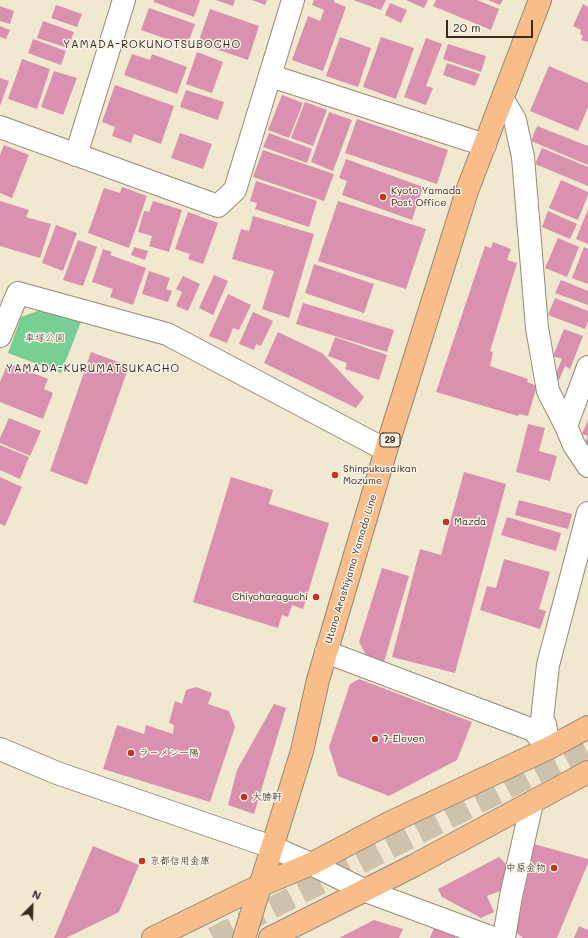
<!DOCTYPE html>
<meta charset="utf-8">
<style>
body{margin:0}
#map{position:relative;width:588px;height:938px;overflow:hidden;background:#f1e8d0;font-family:Mali,sans-serif}
canvas{display:block}
.north{position:absolute;left:12px;top:886px;width:40px;height:40px;-webkit-text-stroke:3px #f7f3e8;paint-order:stroke;rotate:23deg;font-size:11px;font-weight:700;line-height:16px;text-align:center;color:#3b2a1e}
.north::after{content:'';display:block;margin:auto;width:14px;height:18px;background:#3b2a1e;clip-path:polygon(50% 0,100% 100%,50% 72%,0 100%)}
.scale{position:absolute;left:446px;top:20px;width:87px;height:18px;box-sizing:border-box;border:2px solid #3b2a1e;border-top:0;padding-left:5px;font-size:12px;line-height:14px;white-space:nowrap;color:#3b2a1e;-webkit-text-stroke:3px #f7f3e8;paint-order:stroke}
</style>
<div id="map">
<canvas width="588" height="938"></canvas>
<div class="north">N</div>
<div class="scale">20 m</div>
</div>
<script>
const context = document.querySelector('canvas').getContext('2d');
context.lineJoin = 'round';
function fillPath(path, color) { context.fillStyle = color; context.fill(path, 'evenodd'); }
const toPath = rows => new Path2D(rows.map(r => 'M' + r).join(''));
function strokePath(path, color, width, dash) { context.strokeStyle = color; context.lineWidth = width; context.lineCap = dash ? 'butt' : 'round'; context.setLineDash(dash || []); context.stroke(path); }
function write(font, color, halo, rows, align = 'center') {
  context.font = font + ' Mali,"Klee One",sans-serif'; context.lineWidth = 3; context.setLineDash([]); context.textBaseline = 'middle'; context.strokeStyle = halo; context.fillStyle = color; for (const [text, x, y, turn = 0] of rows) {
    context.save(); context.translate(x, y); context.rotate((+turn || 0) * Math.PI / 180); context.textAlign = isNaN(turn) ? turn : align; if (halo) context.strokeText(text, 0, 0); context.fillText(text, 0, 0); context.restore();
  }
}
const green = toPath([
 [43,309,81,322,61,373,8,353,21,317]
]);
const building = toPath([
 [154,0,200,0,194,17,154,2],
 [216,0,235,0,233,6],
 [252,0,267,0,265,5],
 [314,0,334,0,334,2,346,7,323,71,292,60,308,16,320,21,324,10,312,5],
 [353,0,386,0,381,10],
 [406,0,428,0,424,8],
 [436,0,477,0,499,9,491,30,433,6],
 [488,0,503,0,500,5],
 [390,3,407,10,401,23,385,15],
 [583,4,588,7,588,42,581,40,583,36,580,34,581,30,573,26],
 [56,5,82,14,77,27,51,18],
 [0,6,14,11,10,24,0,21],
 [149,8,195,24,187,46,141,30],
 [210,9,259,26,248,60,198,43],
 [43,21,74,32,68,48,37,38],
 [0,26,10,30,6,39,0,37],
 [340,37,371,48,358,87,326,76],
 [381,37,414,48,396,99,363,87],
 [426,38,442,44,426,86,433,88,426,105,404,97],
 [33,39,66,51,61,65,28,53],
 [448,44,486,56,481,72,443,59],
 [197,52,223,62,212,93,186,84],
 [132,54,150,60,152,54,187,67,177,94,124,75],
 [22,59,50,69,37,109,8,99],
 [447,63,480,74,475,86,443,75],
 [549,66,588,83,588,107,578,131,530,111],
 [54,71,77,78,63,115,41,107],
 [0,78,9,81,0,106],
 [115,85,174,106,161,144,134,134,131,143,112,136,115,127,102,122],
 [186,90,224,102,218,120,180,107],
 [282,95,303,103,289,138,268,130],
 [305,102,327,110,313,146,291,138],
 [329,112,352,120,333,171,311,162],
 [357,119,448,150,437,184,345,153],
 [537,126,588,146,588,165,531,141],
 [180,133,212,144,203,169,171,158],
 [269,133,312,149,307,163,263,147],
 [4,145,29,155,12,198,0,193,0,155],
 [542,148,588,167,588,186,535,164],
 [263,150,334,174,324,201,253,177],
 [346,159,423,187,412,220,342,195,347,181,339,178],
 [561,180,588,192,588,195,578,220,549,208],
 [256,181,317,201,309,227,255,209,257,203,250,201],
 [122,187,147,196,129,248,88,233,104,188,120,193],
 [0,201,29,210,26,217,51,224,40,258,0,246],
 [153,201,182,210,169,252,149,246,152,236,138,232,144,211,149,212],
 [338,201,426,229,406,289,318,261],
 [588,209,588,244,576,239],
 [548,211,577,224,570,239,542,227],
 [188,212,218,223,203,264,188,259,190,254,175,249],
 [253,216,314,234,289,318,262,309,274,271,232,259,241,229,249,231],
 [56,225,77,233,63,271,42,263],
 [558,238,579,247,567,277,545,268],
 [78,240,97,247,83,286,63,280],
 [493,242,511,249,507,260,517,263,490,351,493,352,490,366,528,379,527,382,537,386,528,416,519,414,518,416,436,392,485,246,491,248],
 [134,247,148,251,145,260,131,255],
 [584,247,588,249,588,284,572,278],
 [103,249,112,252,110,255,146,268,133,305,110,297,113,289,92,282],
 [314,264,374,284,364,313,305,293],
 [149,271,170,278,166,289,172,291,168,302,142,294],
 [214,275,228,281,213,315,199,308],
 [183,276,200,284,188,311,176,306,182,292,176,289],
 [561,280,588,291,588,305,555,293],
 [228,294,251,305,239,330,233,328,227,343,209,336],
 [555,298,588,311,588,321,585,329,548,315],
 [303,303,394,330,387,352,296,324],
 [253,312,273,321,261,346,256,344,254,350,239,344],
 [564,329,583,336,570,369,565,366,559,380,554,378,562,359,553,356],
 [278,332,322,353,364,397,356,408,264,363],
 [335,337,387,355,379,380,345,369,347,363,328,356],
 [91,352,129,366,87,485,50,471],
 [8,363,48,379,44,389,53,393,43,419,0,402,0,382],
 [9,418,41,431,30,456,0,443,0,438],
 [588,420,588,444,585,443,588,436,582,434],
 [528,424,545,428,539,451,557,456,550,481,516,472],
 [0,445,29,457,20,479,0,470],
 [464,472,506,484,455,673,392,657,420,549,441,555],
 [0,477,22,487,5,526,0,524],
 [231,477,273,490,269,504,329,523,303,609,292,605,288,617,282,615,278,628,193,602],
 [519,500,572,514,568,529,515,515],
 [507,517,561,533,556,551,501,535],
 [504,559,550,572,539,609,546,611,540,629,480,610,487,586,496,588],
 [382,568,409,576,384,662,367,657,359,642],
 [359,679,472,722,457,760,389,796,338,776,329,747,350,684],
 [196,687,212,693,208,704,229,711,235,727,210,802,103,769,117,725,144,734,146,725,173,734,174,725,169,723,175,701,182,704,186,690],
 [274,704,286,708,254,814,228,805,237,770],
 [534,844,588,859,588,863,557,938,523,938,516,932],
 [93,846,139,865,119,912,66,938,54,938],
 [499,857,507,865,500,891,487,896,494,912,481,918,442,897,438,889],
 [374,920,403,929,399,938,339,938],
 [579,926,588,930,588,938,574,938],
 [434,928,455,936,455,938,430,938]
]);
const trunkTunnel = toPath([
 [213,938,588,747]
]);
const minor = toPath([
 [271,76,485,145],
 [503,100,515,120,523,157,537,328,548,391,566,426,574,445,588,466],
 [0,127,218,206,235,190,293,0],
 [76,155,124,0],
 [0,336,18,293,167,334,386,450],
 [566,426,588,367],
 [326,652,533,730,549,748],
 [549,747,545,724,542,720,548,665,588,513],
 [272,847,311,864,366,891,493,938],
 [504,938,511,896,532,803]
]);
const tertiary = toPath([
 [0,749,57,773,272,847]
]);
const primary = toPath([
 [244,938,302,751,318,680,386,450,467,191,540,0]
]);
const trunk = toPath([
 [153,938,259,886,311,864,391,822,549,748,588,727],
 [270,938,413,866,588,772]
]);
const markers = [
 [383,197,4,"#c8321e"],
 [335,475,4,"#c8321e"],
 [446,522,4,"#c8321e"],
 [316,597,4,"#c8321e"],
 [375,739,4,"#c8321e"],
 [131,753,4,"#c8321e"],
 [244,797,4,"#c8321e"],
 [142,861,4,"#c8321e"],
 [554,868,4,"#c8321e"]
];
const shields = [
 [390,440,20]
];
const shieldNames = [
 ["29",390,440]
];
const poiNames = [
 ["Kyoto Yamada",391,191],
 ["Post Office",391,203],
 ["Shinpukusaikan",343,469],
 ["Mozume",343,481],
 ["Mazda",454,522],
 ["Chiyoharaguchi",308,597,"right"],
 ["7-Eleven",383,739],
 ["ラーメン一陽",139,753],
 ["大勝軒",252,797],
 ["京都信用金庫",150,861],
 ["中原金物",546,868,"right"]
];
const parkNames = [
 ["車塚公園",45,338]
];
const streetNames = [
 ["Utano Arashiyama Yamada Line",351,569,-73]
];
const neighbourhoodNames = [
 ["YAMADA-ROKUNOTSUBOCHO",152,45],
 ["YAMADA-KURUMATSUKACHO",93,369]
];
fillPath(green, '#78cf93');
fillPath(building, '#da90af');
strokePath(trunkTunnel, '#cdc2ac', 22, [22, 11]);
strokePath(minor, '#968977', 24);
strokePath(tertiary, '#968977', 24);
strokePath(primary, '#968977', 24);
strokePath(trunk, '#968977', 24);
strokePath(minor, '#fff', 22);
strokePath(tertiary, '#fff', 22);
strokePath(primary, '#f8bd89', 22);
strokePath(trunk, '#f8bd89', 22);
for (const [x, y, r, color] of markers) { const dot = new Path2D(); dot.arc(x, y, r, 0, 2 * Math.PI); context.fillStyle = color; context.fill(dot); strokePath(dot, '#f7f3e8', 1.5); }
for (const [x, y, w] of shields) { const box = new Path2D(); box.roundRect(x - w / 2, y - 7, w, 14, 3); context.fillStyle = '#f7f3e8'; context.fill(box); strokePath(box, '#3b2a1e', 1); }
write('bold 9px', '#3b2a1e', null, shieldNames);
write('10px', '#3b2a1e', '#f7f3e8', poiNames, 'left');
write('10px', '#4a533b', '#f7f3e8', parkNames);
write('10px', '#3b2a1e', '#f7f3e8', streetNames);
context.letterSpacing = '1px';
write('11px', '#3b2a1e', '#f7f3e8', neighbourhoodNames);
context.letterSpacing = '0px';
</script>
